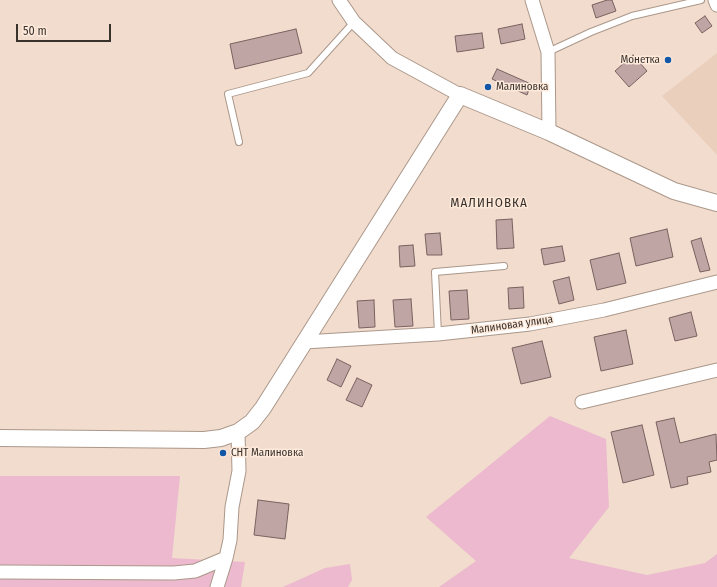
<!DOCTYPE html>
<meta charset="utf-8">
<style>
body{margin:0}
#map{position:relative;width:717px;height:587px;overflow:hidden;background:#f1dcce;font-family:"Fira Sans Condensed",sans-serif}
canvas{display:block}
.scale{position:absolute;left:16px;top:24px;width:95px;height:18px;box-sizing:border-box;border:2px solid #39312c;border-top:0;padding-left:5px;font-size:12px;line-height:14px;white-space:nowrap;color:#39312c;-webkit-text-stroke:3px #feeadb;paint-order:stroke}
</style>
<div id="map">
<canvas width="717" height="587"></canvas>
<div class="scale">50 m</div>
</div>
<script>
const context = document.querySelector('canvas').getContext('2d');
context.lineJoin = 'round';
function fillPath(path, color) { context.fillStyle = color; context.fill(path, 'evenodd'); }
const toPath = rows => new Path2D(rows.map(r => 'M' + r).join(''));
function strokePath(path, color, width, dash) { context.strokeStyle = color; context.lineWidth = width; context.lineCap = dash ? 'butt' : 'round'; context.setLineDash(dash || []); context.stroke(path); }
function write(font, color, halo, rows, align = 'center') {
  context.font = font + ' "Fira Sans Condensed",sans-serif'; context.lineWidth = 3; context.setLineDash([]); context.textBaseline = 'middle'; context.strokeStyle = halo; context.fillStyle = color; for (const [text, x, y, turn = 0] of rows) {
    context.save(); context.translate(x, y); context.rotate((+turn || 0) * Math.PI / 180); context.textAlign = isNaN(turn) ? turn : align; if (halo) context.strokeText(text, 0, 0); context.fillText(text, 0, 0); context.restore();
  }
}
const built = toPath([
 [717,53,717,155,662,96]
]);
const green = toPath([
 [550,416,606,439,609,507,569,558,647,575,705,563,717,554,717,587,439,587,476,561,426,517],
 [0,476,180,476,172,558,245,562,241,587,0,587],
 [350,564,352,580,348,587,283,587,325,568]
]);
const building = toPath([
 [607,0,612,0,616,11,596,18,592,5,607,0],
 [705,16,712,26,702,33,695,23,705,16],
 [522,24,525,39,501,44,498,29,522,24],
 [296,29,302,53,235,69,230,44,296,29],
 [482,33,484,48,457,52,455,36,482,33],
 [633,55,647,71,629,87,615,71,633,55],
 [497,69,531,84,527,95,492,79,497,69],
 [512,219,514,248,497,249,496,220,512,219],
 [667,229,673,257,636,266,630,238,667,229],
 [440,233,442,255,427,255,425,234,440,233],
 [701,238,710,270,700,272,691,241,701,238],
 [413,245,415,266,400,267,399,246,413,245],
 [562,246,565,261,544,265,541,249,562,246],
 [619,253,626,283,597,290,590,260,619,253],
 [569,277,574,300,559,304,553,281,569,277],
 [523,287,524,308,509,309,508,288,523,287],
 [467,290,469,319,451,320,449,291,467,290],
 [411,299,413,326,395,327,393,300,411,299],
 [374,300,375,327,359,328,357,301,374,300],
 [691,312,697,336,675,341,669,318,691,312],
 [626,330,633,364,601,371,594,337,626,330],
 [542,341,551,377,521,384,512,348,542,341],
 [337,359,351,366,341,387,327,380,337,359],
 [357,378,372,385,362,407,346,400,357,378],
 [674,418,680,443,716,434,717,460,709,462,711,472,687,477,688,484,671,488,656,422,674,418],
 [642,425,654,475,623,483,611,432,642,425],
 [258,500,289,504,285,539,254,535,258,500]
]);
const service = toPath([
 [548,52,591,32,632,16,701,0],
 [239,142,228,94,308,73,354,22],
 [438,334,435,272,504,266]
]);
const minor = toPath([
 [339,0,354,22,392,58,460,95],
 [532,0,548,52,549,132],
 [715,0,717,5],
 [304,342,438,334,530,324,604,310,717,282],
 [582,402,717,370],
 [0,572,174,573,195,571,226,558,230,540,232,507,239,471,238,432],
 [217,587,226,558]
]);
const tertiary = toPath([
 [0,438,204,440,221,438,238,432,252,422,263,408,460,95,549,132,674,191,717,203]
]);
const markers = [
 [668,60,4,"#1257a7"],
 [488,87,4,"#1257a7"],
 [223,453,4,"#1257a7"]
];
const poiNames = [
 ["Монетка",660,60,"right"],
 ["Малиновка",496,87],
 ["СНТ Малиновка",231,453]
];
const streetNames = [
 ["Малиновая улица",512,325,-8]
];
const quarterNames = [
 ["МАЛИНОВКА",489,203]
];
fillPath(built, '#eacfbc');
fillPath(green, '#ecb9ce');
fillPath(building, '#bfa6a4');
strokePath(building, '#78615f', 1);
strokePath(service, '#ab988a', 8);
strokePath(minor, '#ab988a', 15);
strokePath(tertiary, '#ab988a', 18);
strokePath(service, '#fff', 6);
strokePath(minor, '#fff', 13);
strokePath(tertiary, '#fff', 16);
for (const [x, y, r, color] of markers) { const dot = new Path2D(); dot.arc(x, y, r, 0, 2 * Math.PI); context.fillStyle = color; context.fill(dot); strokePath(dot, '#feeadb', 1.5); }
write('11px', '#39312c', '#feeadb', poiNames, 'left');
write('11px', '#39312c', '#feeadb', streetNames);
context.letterSpacing = '1px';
write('13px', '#39312c', '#feeadb', quarterNames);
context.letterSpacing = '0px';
</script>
